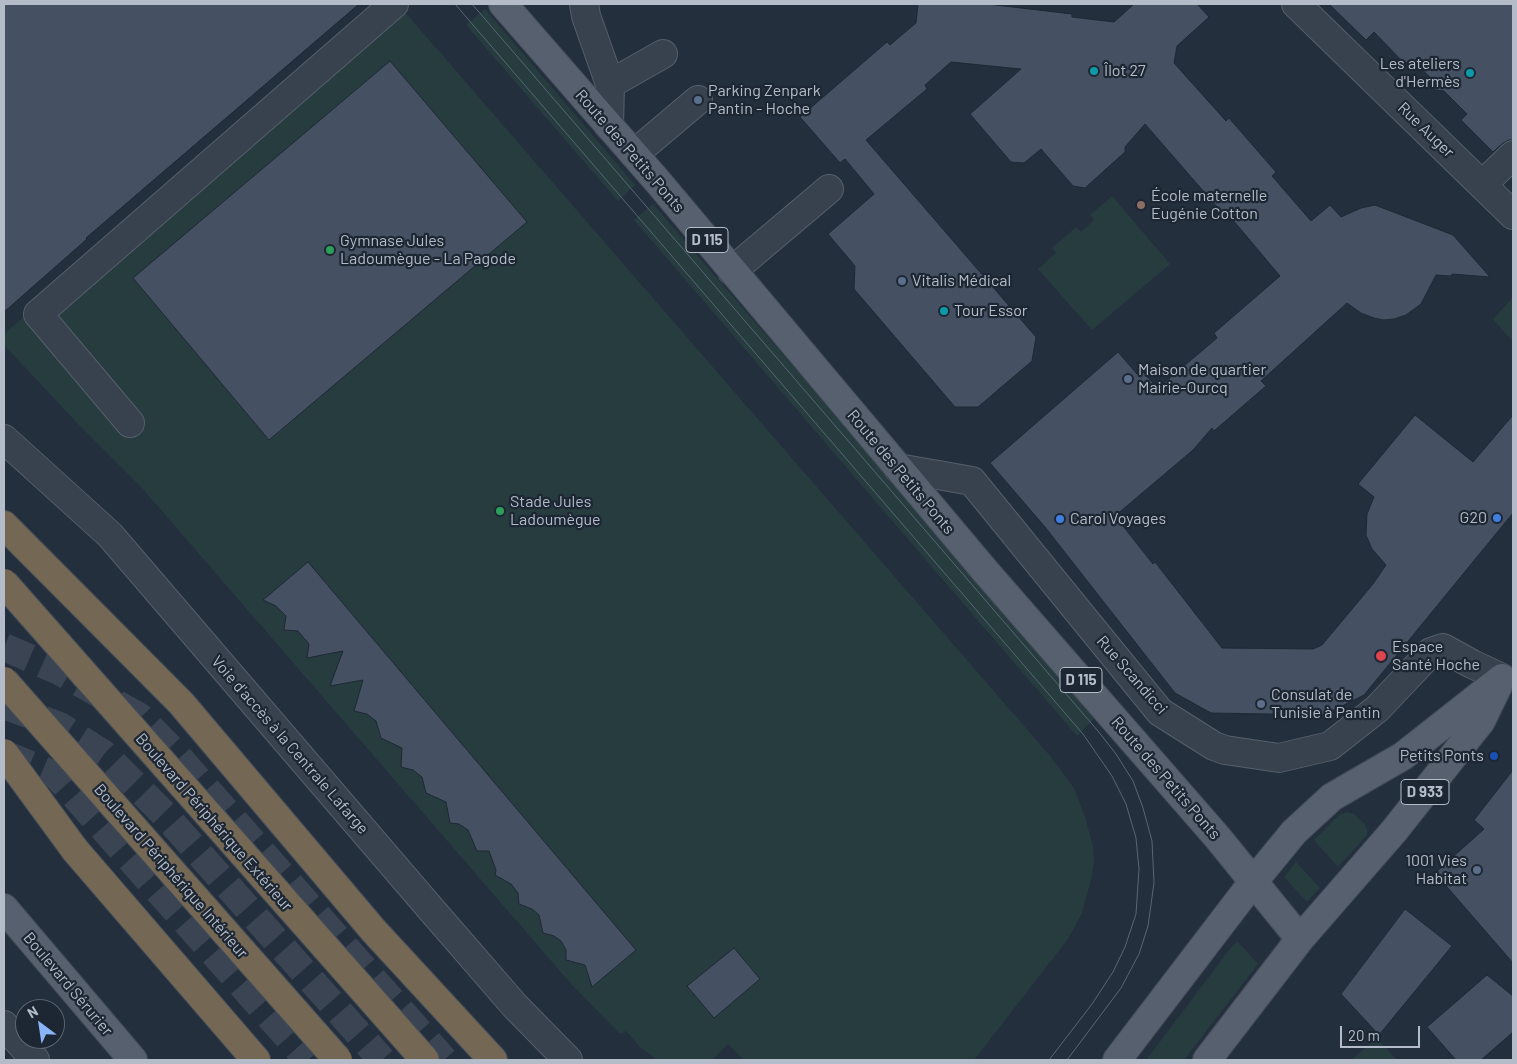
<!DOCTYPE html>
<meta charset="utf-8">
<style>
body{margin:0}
#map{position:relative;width:1517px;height:1064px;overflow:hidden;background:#242f3e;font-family:Barlow,sans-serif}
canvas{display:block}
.frame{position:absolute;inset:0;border:5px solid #b4bcc9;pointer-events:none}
.north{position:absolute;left:15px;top:999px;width:50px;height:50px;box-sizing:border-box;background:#1d2633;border:1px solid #59626f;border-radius:50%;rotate:329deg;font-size:14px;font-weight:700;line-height:20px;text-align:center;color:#b4bcc9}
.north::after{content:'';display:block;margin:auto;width:18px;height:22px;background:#8ab4f8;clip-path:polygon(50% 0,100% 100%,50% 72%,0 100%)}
.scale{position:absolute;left:1340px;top:1026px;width:80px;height:22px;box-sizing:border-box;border:2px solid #b4bcc9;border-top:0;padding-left:6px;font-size:15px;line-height:18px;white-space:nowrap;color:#b4bcc9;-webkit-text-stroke:4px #1d2633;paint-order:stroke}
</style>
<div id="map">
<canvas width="1517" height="1064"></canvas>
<div class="frame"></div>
<div class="north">N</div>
<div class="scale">20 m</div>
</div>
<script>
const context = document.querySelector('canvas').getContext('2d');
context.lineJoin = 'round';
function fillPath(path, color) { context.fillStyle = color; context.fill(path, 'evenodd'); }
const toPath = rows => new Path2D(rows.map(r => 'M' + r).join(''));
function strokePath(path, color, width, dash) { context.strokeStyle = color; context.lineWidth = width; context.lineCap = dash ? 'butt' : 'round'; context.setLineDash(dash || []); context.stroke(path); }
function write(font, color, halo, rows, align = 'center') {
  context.font = font + ' Barlow,sans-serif'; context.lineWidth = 4.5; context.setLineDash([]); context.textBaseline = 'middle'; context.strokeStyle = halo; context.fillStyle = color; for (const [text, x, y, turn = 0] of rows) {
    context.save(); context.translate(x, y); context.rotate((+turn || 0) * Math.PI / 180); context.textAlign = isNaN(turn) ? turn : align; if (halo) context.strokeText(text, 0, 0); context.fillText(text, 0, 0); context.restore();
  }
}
const green = toPath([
 [380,4,398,4,1051,757,1074,788,1085,817,1093,847,1094,862,1092,876,1082,913,1068,939,974,1060,744,1060,728,1044,712,1060,657,1060,640,1047,626,1031,620,1034,572,985,142,488,79,425,4,345,4,334],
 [485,9,635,185,618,201,466,25],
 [1112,196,1170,264,1092,330,1038,269,1056,253,1052,248,1076,227,1081,232,1094,220,1090,215],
 [653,204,1096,717,1077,736,634,220],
 [1513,297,1513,342,1493,319],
 [1347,812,1354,814,1365,824,1367,829,1367,835,1338,867,1314,840,1340,814],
 [1296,862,1320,888,1307,902,1284,877],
 [1238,942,1258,964,1184,1060,1146,1060,1233,945],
 [1377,1038,1397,1060,1351,1060]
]);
const building = toPath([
 [4,4,359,4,86,238,87,239,4,312,4,4],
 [918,4,987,4,1072,14,1072,17,1114,22,1134,4,1197,4,1209,17,1177,46,1174,63,1226,121,1229,118,1276,172,1272,176,1311,221,1330,205,1341,217,1361,208,1375,205,1453,235,1490,277,1452,274,1451,276,1436,275,1421,304,1406,315,1394,319,1383,320,1374,318,1361,313,1347,303,1261,381,1266,386,1214,431,1212,428,1193,450,1115,516,1153,564,1155,562,1222,648,1313,649,1322,645,1373,584,1386,565,1372,549,1366,535,1367,514,1374,497,1358,484,1415,415,1473,462,1513,415,1513,513,1364,695,1324,715,1211,713,1175,693,1045,527,990,463,1118,352,1137,374,1142,371,1158,388,1217,338,1214,333,1280,276,1227,213,1225,216,1145,124,1125,147,1125,152,1085,188,1073,186,1041,149,1024,163,1011,162,970,114,1021,69,951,62,925,85,927,89,866,140,1036,337,1032,361,978,407,955,407,854,289,855,266,828,234,874,194,845,159,840,163,800,117,887,42,890,45,916,23,918,4],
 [1329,4,1513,4,1513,140,1509,140,1503,143,1493,152,1461,120,1467,114,1444,91,1435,90,1435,82,1411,59,1405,64,1374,32,1366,40,1329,4],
 [390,61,527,222,269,440,133,278,390,61],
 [308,562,636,950,592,987,585,965,566,960,566,950,561,941,554,936,543,933,539,915,532,909,519,904,518,893,511,884,495,875,496,870,489,851,477,851,468,830,459,824,450,823,446,802,426,793,422,777,413,770,401,767,402,748,381,738,376,721,367,714,354,711,363,680,330,686,343,651,307,658,309,644,298,631,284,630,286,616,276,606,263,600,308,562],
 [1513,770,1513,963,1435,873,1484,829,1474,820,1513,770],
 [1405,909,1452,946,1379,1035,1341,994,1405,909],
 [734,948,760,979,714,1018,687,986,734,948],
 [1487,975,1513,996,1513,1032,1481,1060,1456,1060,1427,1027,1487,975]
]);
const majorTunnel = toPath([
 [4,647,59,671,140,717,174,752,444,1060],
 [4,705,60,726,104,754,164,814,382,1060],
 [4,754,57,776,308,1060]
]);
const minor = toPath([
 [584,4,586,16,610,84,609,126],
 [1296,4,1513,215],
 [610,84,663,54],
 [634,154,698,100],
 [1482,185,1513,155],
 [732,271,829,189],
 [130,423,38,314,394,4],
 [4,439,110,535,430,908,515,1006,568,1060],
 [898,468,972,481,1160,712,1214,746,1225,750,1279,758,1330,746,1377,709,1431,652,1443,648,1472,664,1502,678],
 [4,1025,35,1060]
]);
const major = toPath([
 [503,4,659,183,986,572,1218,838,1300,939],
 [4,908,133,1060],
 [1117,1060,1253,882,1294,832,1332,797,1403,756,1502,678],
 [1207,1060,1300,939,1394,831,1481,721,1498,686]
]);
const highway = toPath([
 [4,525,181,703,374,931,493,1060],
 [75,850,256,1060]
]);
const tram = toPath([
 [455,4,1083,734,1112,776,1126,804,1136,838,1139,869,1136,914,1125,947,1113,972,1092,1004,1049,1060],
 [472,4,1098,731,1116,754,1133,781,1143,808,1152,841,1154,883,1148,926,1139,954,1121,988,1067,1060]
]);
const highwayBridge = toPath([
 [4,583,425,1060],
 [4,681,338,1060],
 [4,753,75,850]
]);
const markers = [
 [1094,71,5,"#0f9aa8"],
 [1470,73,5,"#0f9aa8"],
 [698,100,5,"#5c6f8a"],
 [1141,205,5,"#8d6e63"],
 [330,250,5,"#2e9e5b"],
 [902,281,5,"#5c6f8a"],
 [944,311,5,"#0f9aa8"],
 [1128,379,5,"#5c6f8a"],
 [500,511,5,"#2e9e5b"],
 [1497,518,5,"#3f7fe0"],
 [1060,519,5,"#3f7fe0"],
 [1381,656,6,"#e0444e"],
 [1261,704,5,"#5c6f8a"],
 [1494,756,5,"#1a4fb4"],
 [1477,870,5,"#5c6f8a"]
];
const shields = [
 [707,240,42],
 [1081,680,42],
 [1425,792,48]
];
const shieldNames = [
 ["D 115",707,240],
 ["D 115",1081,680],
 ["D 933",1425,792]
];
const poiNames = [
 ["Les ateliers",1460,64,"right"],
 ["d'Hermès",1460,82,"right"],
 ["Îlot 27",1104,71],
 ["Parking Zenpark",708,91],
 ["Pantin - Hoche",708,109],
 ["École maternelle",1151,196],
 ["Eugénie Cotton",1151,214],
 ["Gymnase Jules",340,241],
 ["Ladoumègue - La Pagode",340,259],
 ["Vitalis Médical",912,281],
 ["Tour Essor",954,311],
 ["Maison de quartier",1138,370],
 ["Mairie-Ourcq",1138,388],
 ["Stade Jules",510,502],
 ["Ladoumègue",510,520],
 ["G20",1487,518,"right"],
 ["Carol Voyages",1070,519],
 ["Espace",1392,647],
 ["Santé Hoche",1392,665],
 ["Consulat de",1271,695],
 ["Tunisie à Pantin",1271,713],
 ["Petits Ponts",1484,756,"right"],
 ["1001 Vies",1467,861,"right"],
 ["Habitat",1467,879,"right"]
];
const streetNames = [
 ["Rue Auger",1426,130,44],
 ["Route des Petits Ponts",630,151,49],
 ["Route des Petits Ponts",901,472,50],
 ["Rue Scandicci",1132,675,49],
 ["Voie d'accès à la Centrale Lafarge",290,745,49],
 ["Route des Petits Ponts",1166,778,49],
 ["Boulevard Périphérique Extérieur",214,822,49],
 ["Boulevard Périphérique Intérieur",171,871,49],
 ["Boulevard Sérurier",68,984,50]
];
fillPath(green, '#263c3f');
fillPath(building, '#455162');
strokePath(building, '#1f2835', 1);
strokePath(majorTunnel, '#3a4453', 28, [28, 14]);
strokePath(minor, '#565f6c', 30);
strokePath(major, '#414a57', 30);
strokePath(highway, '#434c59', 30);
strokePath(minor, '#38414e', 28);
strokePath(major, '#56606e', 28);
strokePath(highway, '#746855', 28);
strokePath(tram, '#5a6575', 1);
strokePath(highwayBridge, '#434c59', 30, []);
strokePath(highwayBridge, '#746855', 28);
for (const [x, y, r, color] of markers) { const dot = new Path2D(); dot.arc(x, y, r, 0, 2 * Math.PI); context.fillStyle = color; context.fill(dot); strokePath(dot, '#1d2633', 2); }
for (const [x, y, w] of shields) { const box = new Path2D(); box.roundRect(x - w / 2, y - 12.5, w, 25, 4); context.fillStyle = '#1d2633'; context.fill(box); strokePath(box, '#b4bcc9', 1); }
write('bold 15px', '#b4bcc9', null, shieldNames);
write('16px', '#b4bcc9', '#1d2633', poiNames, 'left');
write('16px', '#b4bcc9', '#1d2633', streetNames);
</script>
